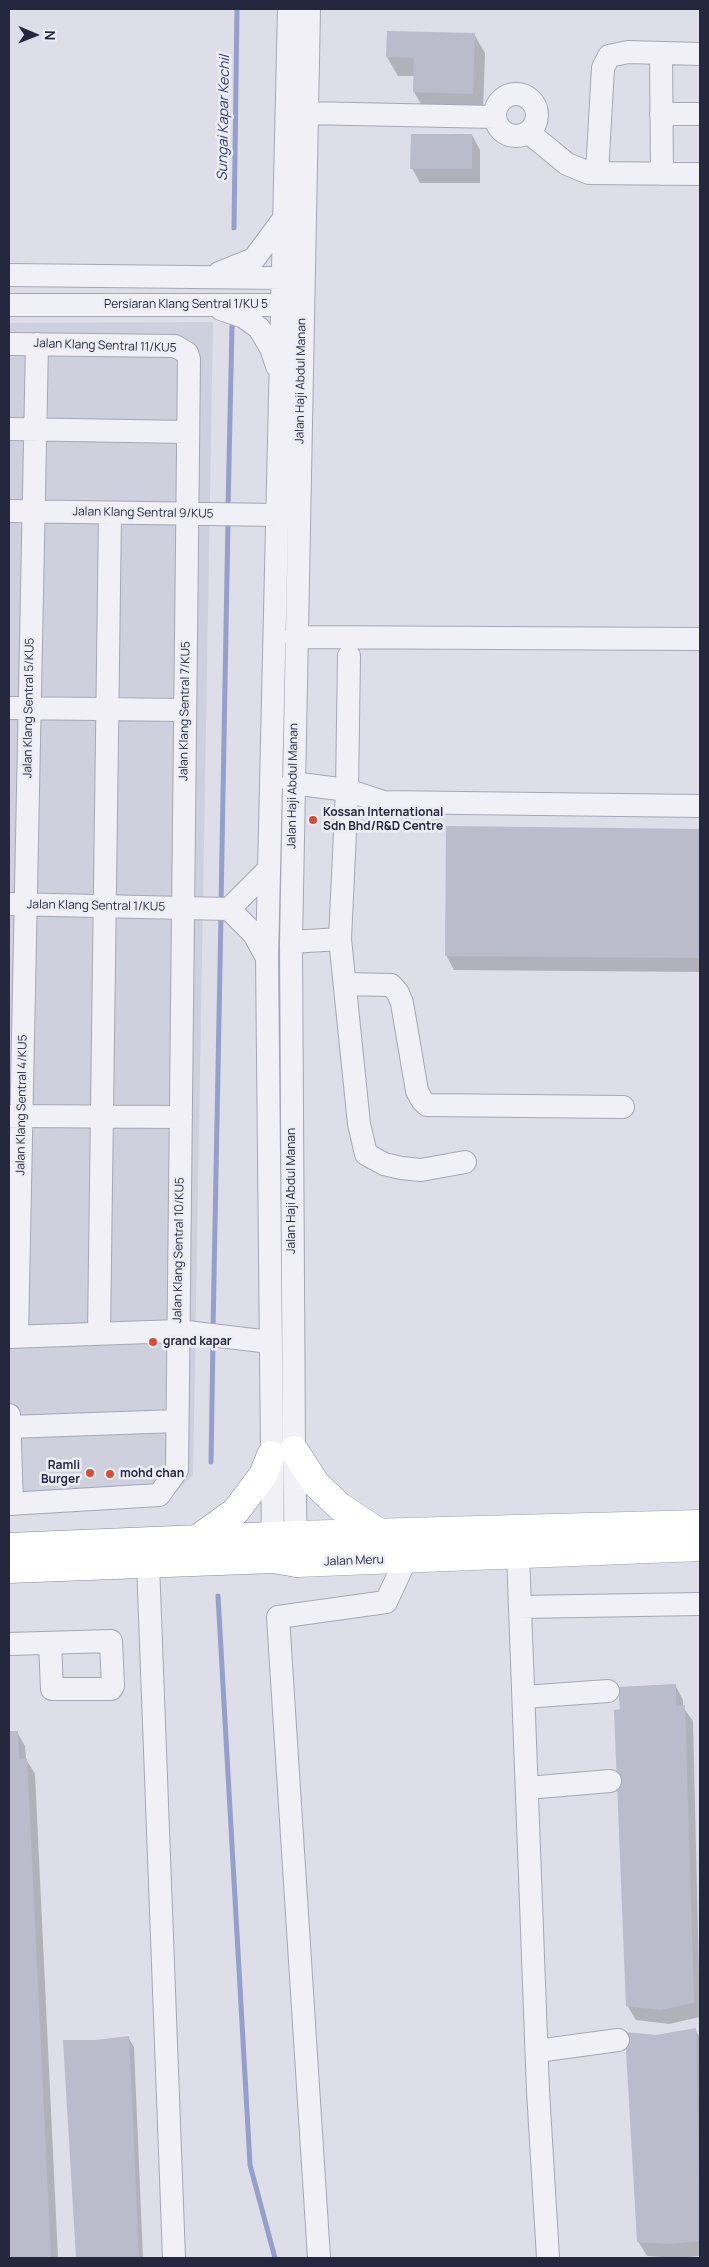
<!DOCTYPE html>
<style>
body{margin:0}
#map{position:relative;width:709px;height:2267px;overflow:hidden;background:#dddee8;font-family:Manrope,sans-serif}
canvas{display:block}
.frame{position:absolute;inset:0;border:10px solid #25273f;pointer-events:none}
.north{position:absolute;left:10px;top:10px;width:50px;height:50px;-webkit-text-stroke:4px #ecedf5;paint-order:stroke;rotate:91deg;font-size:14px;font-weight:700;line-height:20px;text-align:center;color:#25273f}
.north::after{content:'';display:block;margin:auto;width:18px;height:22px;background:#25273f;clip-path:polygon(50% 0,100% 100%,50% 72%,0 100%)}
</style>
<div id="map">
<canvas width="709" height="2267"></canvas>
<div class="frame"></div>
<div class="north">N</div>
</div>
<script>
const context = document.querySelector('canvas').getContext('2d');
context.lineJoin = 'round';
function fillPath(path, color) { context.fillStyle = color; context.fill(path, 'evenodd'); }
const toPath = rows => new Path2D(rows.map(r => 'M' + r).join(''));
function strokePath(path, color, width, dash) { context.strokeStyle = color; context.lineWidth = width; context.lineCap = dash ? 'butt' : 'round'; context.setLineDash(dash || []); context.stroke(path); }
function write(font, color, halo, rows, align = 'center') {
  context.font = font + ' Manrope,sans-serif'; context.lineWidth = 5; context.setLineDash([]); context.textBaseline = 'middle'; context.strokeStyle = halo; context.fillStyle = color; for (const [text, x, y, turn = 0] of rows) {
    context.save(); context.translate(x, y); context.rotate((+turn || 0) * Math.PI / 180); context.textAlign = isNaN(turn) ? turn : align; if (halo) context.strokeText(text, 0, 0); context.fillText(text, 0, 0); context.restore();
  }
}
const built = toPath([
 [213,322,193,1475,163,1505,9,1511,9,323]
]);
const shadow = toPath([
 [474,34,485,53,483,112,425,111,414,92,414,76,398,76,387,57],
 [472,135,480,150,480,183,420,183,412,168],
 [448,828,700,830,700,972,454,970,446,955],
 [675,1685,683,1700,683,1707,693,1721,700,2017,669,2024,636,2020,627,2005],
 [9,1732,17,1732,25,1746,26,1759,35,1774,58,2258,9,2258],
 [695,2029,700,2038,700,2256,678,2258,647,2256,638,2241,656,2037],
 [128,2037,134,2047,143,2258,77,2258,64,2041,96,2041]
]);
const stream = toPath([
 [234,228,237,9],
 [228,509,232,326],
 [221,904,228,520],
 [213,1329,221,915],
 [211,1462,213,1340],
 [218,1596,250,2165,275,2258]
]);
const building = toPath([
 [387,31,475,33,473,94,413,92,414,58,386,57],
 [411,134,472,134,472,169,410,169],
 [446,826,700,829,700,958,445,956],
 [676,1684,676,1706,685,1705,694,2003,660,2010,626,2006,614,1710,620,1709,618,1687],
 [9,1731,18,1731,19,1759,27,1758,51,2258,9,2258],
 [696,2028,700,2241,669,2244,637,2242,625,2032,656,2035],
 [129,2036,139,2258,76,2258,63,2040,96,2040]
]);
const minor = toPath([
 [661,53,662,174],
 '495 115a21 21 0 1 1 42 0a21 21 0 1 1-42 0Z',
 [306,113,495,117],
 [661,114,700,114],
 [528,132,567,164,589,173,700,174],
 [597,173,603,68,609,56,628,52,700,54],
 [219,273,254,259,285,217],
 [9,275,283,278,294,287],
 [9,305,282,305,295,298],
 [221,309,244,317,259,328,271,348,277,366],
 [9,344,175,346,187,353,189,359,177,1470,159,1495,9,1504],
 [9,429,188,432],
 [9,511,277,515],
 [295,637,700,639],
 [9,708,185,710],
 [292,783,347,790,383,802,700,806],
 [9,904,229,909,254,934,266,956],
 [229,909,268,870],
 [340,939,359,1124,366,1154,384,1164,401,1168,421,1170,465,1162],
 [291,942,340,939,347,790,349,656],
 [345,984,391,985,398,993,402,1003,417,1091,422,1100,427,1105,623,1107],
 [9,1116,181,1117],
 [99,1334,110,513],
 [17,1336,37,344],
 [9,1337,178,1331,270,1342],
 [9,1415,12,1504],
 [9,1427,177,1421],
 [296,1552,294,1450,291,942,309,9],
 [273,1553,267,957,289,9],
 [518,1554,538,2091,548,2258],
 [148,1563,174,2258],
 [520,1607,700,1604],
 [9,1644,111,1641,113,1686,111,1689,52,1689,50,1643],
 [524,1697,608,1691],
 [527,1788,610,1781],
 [537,2051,618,2040],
 [319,2258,278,1617,386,1602,406,1559]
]);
const major = toPath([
 [294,1450,316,1484,339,1506,378,1532],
 [296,1535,700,1524],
 [297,1563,700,1547]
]);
const highway = toPath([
 [197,1539,236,1511,263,1475,271,1455],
 [9,1547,296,1535],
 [9,1569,273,1559,297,1563]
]);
const markers = [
 [313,820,5,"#d64e38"],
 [153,1342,5,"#d64e38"],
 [90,1473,5,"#d64e38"],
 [110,1474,5,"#d64e38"]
];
const streetNames = [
 ["Persiaran Klang Sentral 1/KU 5",186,305],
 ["Jalan Klang Sentral 11/KU5",105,346,2],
 ["Jalan Haji Abdul Manan",301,381,-89],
 ["Jalan Klang Sentral 9/KU5",143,513,1],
 ["Jalan Klang Sentral 5/KU5",29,708,-89],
 ["Jalan Klang Sentral 7/KU5",185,711,-89],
 ["Jalan Haji Abdul Manan",293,786,-89],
 ["Jalan Klang Sentral 1/KU5",96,906,1],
 ["Jalan Klang Sentral 4/KU5",22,1105,-89],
 ["Jalan Haji Abdul Manan",292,1191,-90],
 ["Jalan Klang Sentral 10/KU5",179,1250,-89],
 ["Jalan Meru",354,1561,-2]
];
const poiNames = [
 ["Kossan International",323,813],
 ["Sdn Bhd/R&D Centre",323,827],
 ["grand kapar",163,1342],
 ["Ramli",80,1466,"right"],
 ["Burger",80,1480,"right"],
 ["mohd chan",120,1474]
];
const waterNames = [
 ["Sungai Kapar Kechil",224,118,-89]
];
fillPath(built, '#cfd0dd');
fillPath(shadow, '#0003');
strokePath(stream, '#959fcb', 5);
fillPath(building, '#babbcb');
strokePath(minor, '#a6a7b5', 24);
strokePath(major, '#9b9eb4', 29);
strokePath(highway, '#83869f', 29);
strokePath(minor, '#f0f0f6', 22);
strokePath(major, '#fff', 28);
strokePath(highway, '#fff', 28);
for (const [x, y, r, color] of markers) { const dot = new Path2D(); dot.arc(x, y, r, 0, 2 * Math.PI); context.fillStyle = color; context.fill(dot); strokePath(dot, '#ecedf5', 2); }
write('12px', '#25273f', '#ecedf5', streetNames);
write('bold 12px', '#25273f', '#ecedf5', poiNames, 'left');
write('italic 14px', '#2d3875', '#ecedf5', waterNames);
</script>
